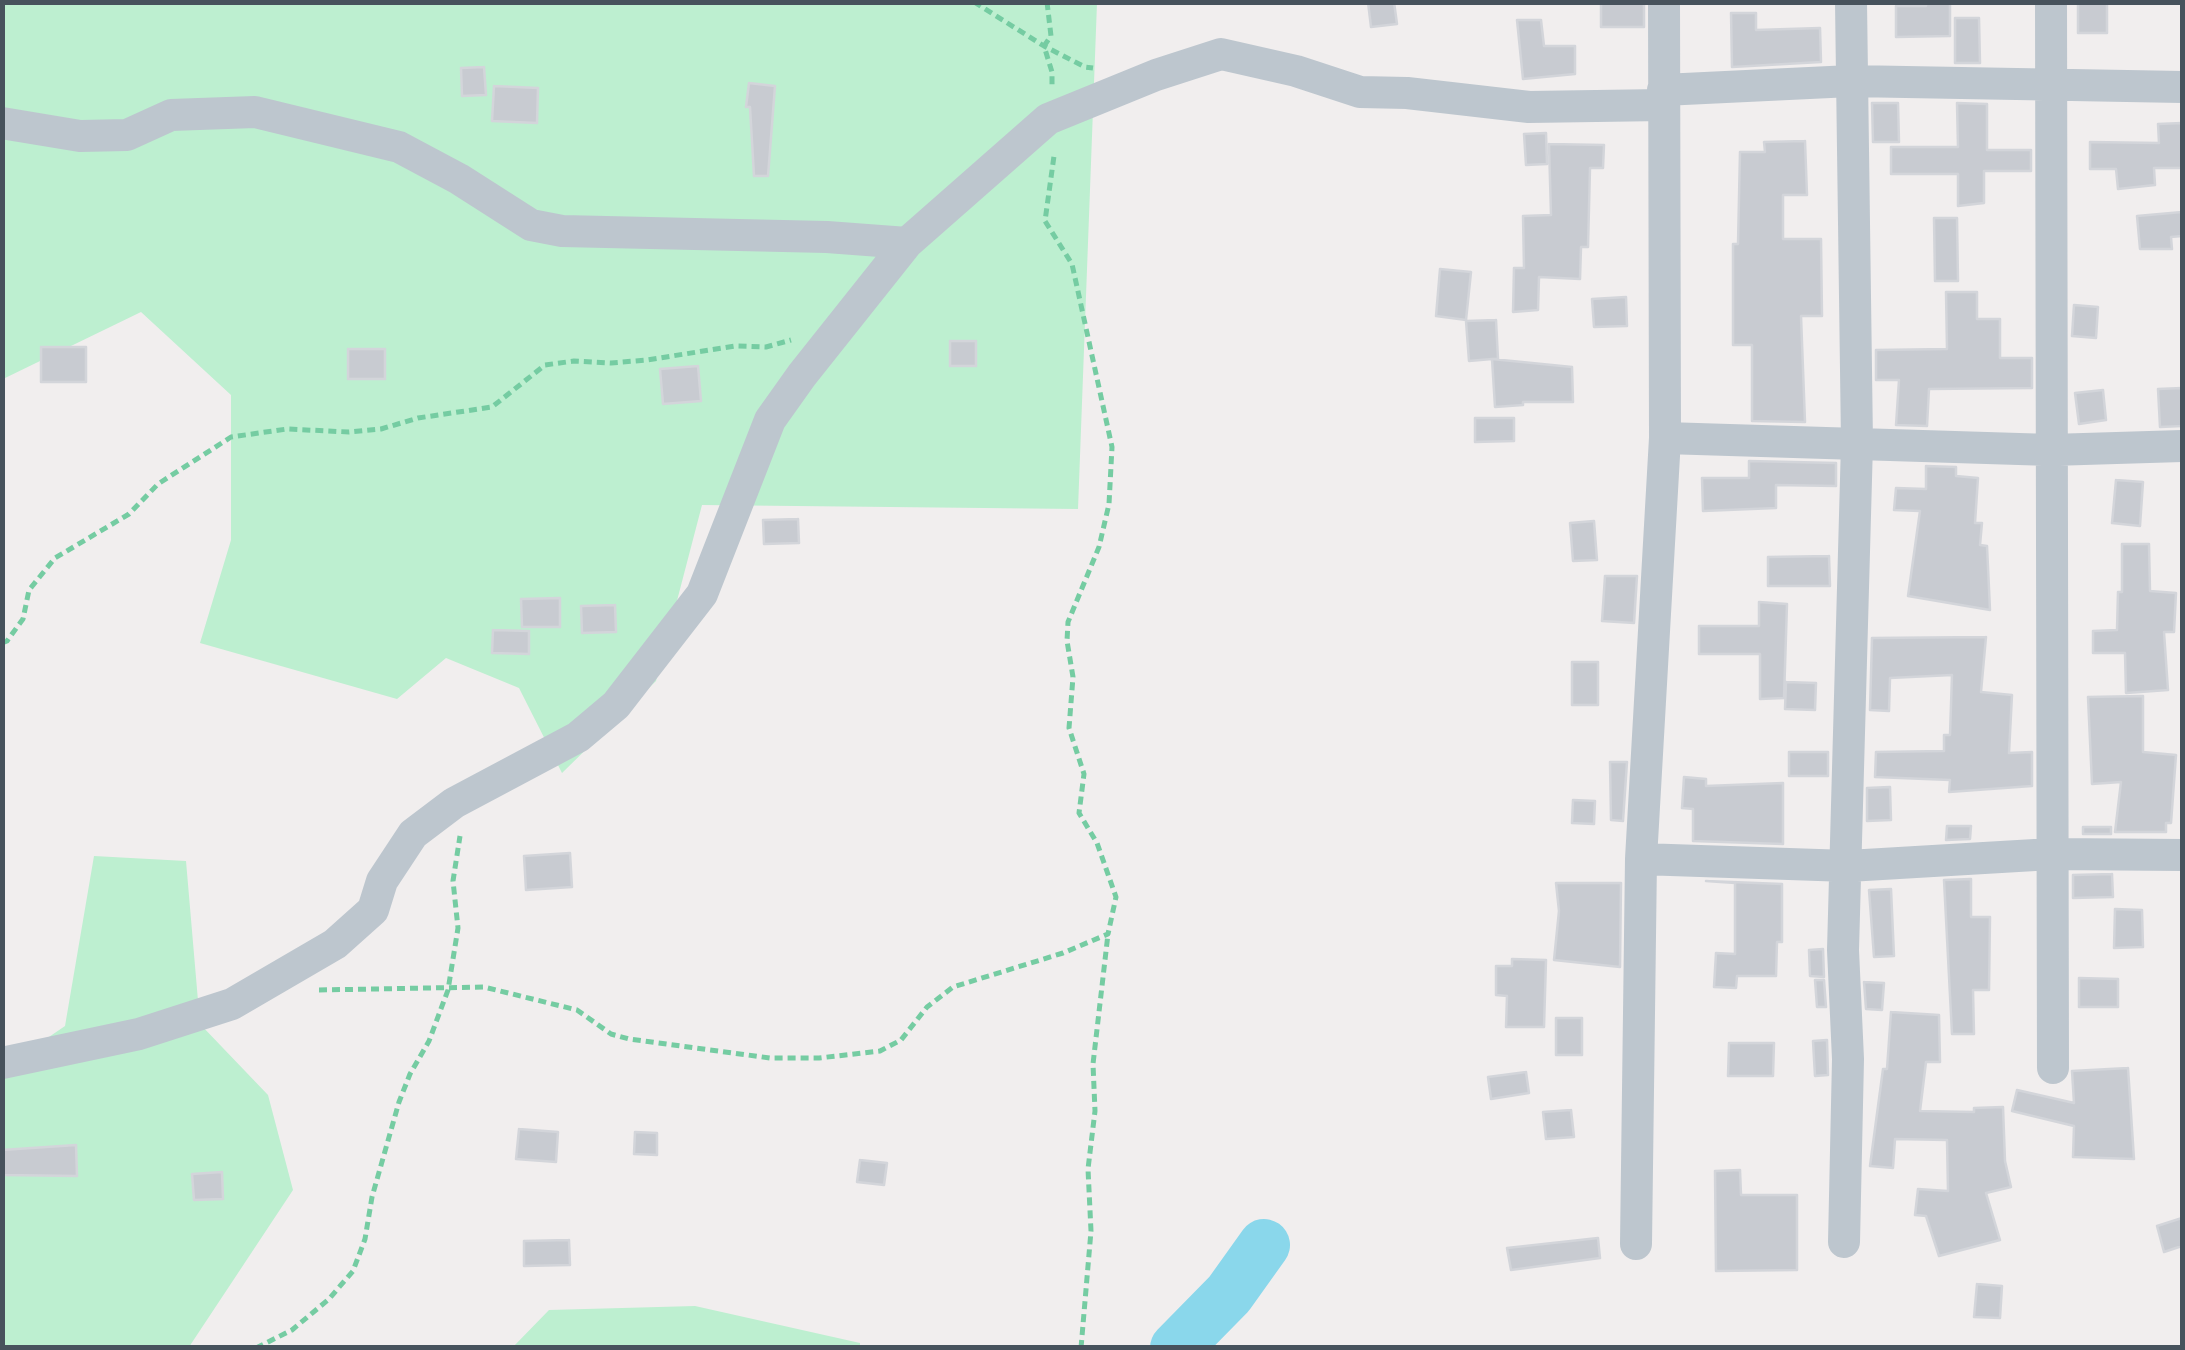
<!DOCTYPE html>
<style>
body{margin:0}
#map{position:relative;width:2185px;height:1350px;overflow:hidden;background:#f1eeee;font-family:Signika,sans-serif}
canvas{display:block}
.frame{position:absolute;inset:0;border:5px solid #47525c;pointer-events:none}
</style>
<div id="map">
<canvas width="2185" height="1350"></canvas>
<div class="frame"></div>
</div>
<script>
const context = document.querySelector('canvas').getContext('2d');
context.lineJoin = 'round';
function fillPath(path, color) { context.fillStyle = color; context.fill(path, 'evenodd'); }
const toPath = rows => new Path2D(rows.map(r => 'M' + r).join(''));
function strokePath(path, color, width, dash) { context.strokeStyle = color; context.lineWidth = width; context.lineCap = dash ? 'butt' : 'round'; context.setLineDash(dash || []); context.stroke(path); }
const green = toPath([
 [3,3,1097,3,1078,509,702,505,656,681,562,773,519,688,446,658,397,699,200,643,231,540,231,395,141,312,3,379],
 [94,856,186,861,200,1024,268,1095,293,1190,189,1347,3,1347,2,1069,65,1026],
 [695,1306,860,1343,860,1347,513,1347,549,1310]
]);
const river = toPath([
 [1176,1348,1229,1294,1264,1245]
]);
const building = toPath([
 [1368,2,1394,2,1397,24,1371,27,1368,2],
 [1601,2,1644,2,1644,27,1601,27,1601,2],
 [1926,2,1950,2,1950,36,1896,37,1896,6,1926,6,1926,2],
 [2078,2,2107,2,2107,33,2078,33,2078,2],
 [1731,13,1756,13,1756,30,1820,28,1821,62,1732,67,1731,13],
 [1955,18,1979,18,1980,63,1955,63,1955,18],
 [1517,20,1541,20,1544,46,1575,46,1575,74,1523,79,1517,20],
 [484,67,486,95,462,96,461,68,484,67],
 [749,83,775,86,768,176,754,176,750,107,746,107,749,83],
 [494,86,538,88,537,123,492,121,494,86],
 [1872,103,1898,103,1899,142,1873,142,1872,103],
 [1957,103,1987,104,1987,150,2031,150,2031,171,1984,171,1984,203,1958,206,1958,174,1891,174,1891,147,1958,147,1957,103],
 [2182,123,2182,168,2154,168,2155,185,2118,189,2116,169,2090,169,2090,142,2159,143,2158,124,2182,123],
 [1546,133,1547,164,1526,165,1524,134,1546,133],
 [1805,141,1807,195,1783,195,1783,239,1821,239,1822,316,1801,316,1805,422,1752,421,1752,345,1733,345,1733,244,1738,244,1740,152,1765,152,1764,142,1805,141],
 [1549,144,1604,145,1603,168,1590,168,1588,247,1581,247,1580,279,1539,277,1538,310,1513,312,1514,268,1524,268,1523,216,1551,215,1549,144],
 [2182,212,2182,236,2171,237,2172,249,2140,249,2137,216,2182,212],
 [1934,218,1957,218,1958,281,1935,281,1934,218],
 [1440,269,1471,272,1466,320,1436,316,1440,269],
 [1946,292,1977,292,1977,319,2000,319,2000,358,2032,358,2032,388,1929,389,1927,426,1896,425,1899,380,1876,380,1876,350,1947,349,1946,292],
 [1626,297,1627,326,1594,327,1592,299,1626,297],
 [2074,305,2098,307,2096,338,2072,336,2074,305],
 [1496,320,1498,359,1492,359,1572,367,1573,402,1523,402,1523,405,1495,407,1492,359,1469,361,1466,321,1496,320],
 [950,341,976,341,976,366,950,366,950,341],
 [41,347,86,347,86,382,41,382,41,347],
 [348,349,385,349,385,379,348,379,348,349],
 [698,366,701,401,663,404,660,369,698,366],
 [2182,388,2182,426,2160,427,2158,389,2182,388],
 [2103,390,2106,420,2079,424,2075,393,2103,390],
 [1475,418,1514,418,1514,441,1475,442,1475,418],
 [1749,461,1836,463,1836,486,1776,485,1776,508,1703,511,1702,478,1749,478,1749,461],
 [1926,466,1956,467,1956,476,1978,478,1975,523,1982,523,1980,545,1987,546,1990,610,1908,596,1920,511,1894,510,1896,488,1926,489,1926,466],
 [2116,480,2143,482,2140,526,2112,523,2116,480],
 [798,519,799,543,764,544,763,520,798,519],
 [1594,521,1597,560,1573,561,1570,523,1594,521],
 [2122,544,2149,544,2150,591,2176,593,2174,632,2164,632,2168,690,2126,693,2125,653,2093,653,2093,631,2117,630,2118,592,2122,592,2122,544],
 [1829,556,1830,586,1768,586,1768,557,1829,556],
 [1605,576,1637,576,1634,623,1602,621,1605,576],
 [560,598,560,627,522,627,521,599,560,598],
 [1759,602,1787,604,1784,698,1760,699,1760,654,1699,654,1699,626,1759,626,1759,602],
 [615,605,616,632,582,633,581,606,615,605],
 [493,630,529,631,529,654,492,653,493,630],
 [1986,637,1981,692,2012,695,2009,753,2032,752,2032,786,1949,792,1950,780,1875,777,1876,752,1944,751,1944,735,1950,735,1952,675,1890,678,1889,711,1870,710,1872,638,1986,637],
 [1572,662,1598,662,1598,705,1572,705,1572,662],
 [1786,682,1816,683,1815,710,1785,709,1786,682],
 [2143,696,2143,752,2176,755,2171,823,2166,823,2166,832,2115,832,2121,782,2092,784,2088,697,2143,696],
 [1789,752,1828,752,1828,776,1789,776,1789,752],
 [1610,762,1627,762,1623,821,1611,820,1610,762],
 [1684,777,1706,779,1706,786,1783,783,1783,844,1693,841,1693,809,1682,808,1684,777],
 [1890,787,1891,820,1867,821,1867,788,1890,787],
 [1573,800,1595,801,1594,824,1572,823,1573,800],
 [1947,826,1971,826,1970,839,1946,840,1947,826],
 [2083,827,2111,827,2111,834,2083,834,2083,827],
 [570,853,572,887,526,890,524,856,570,853],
 [2112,874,2113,897,2073,898,2073,875,2112,874],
 [1971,879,1971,917,1990,917,1989,990,1973,990,1974,1034,1952,1034,1944,880,1971,879],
 [1706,881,1782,884,1782,942,1777,942,1776,976,1737,976,1736,988,1714,987,1716,953,1735,954,1735,883,1706,881],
 [1556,883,1621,883,1620,967,1554,960,1559,911,1556,883],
 [1891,889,1894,956,1874,957,1869,890,1891,889],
 [2115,909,2142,910,2143,947,2114,948,2115,909],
 [1823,949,1824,977,1810,976,1809,950,1823,949],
 [1512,959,1546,960,1544,1027,1506,1027,1507,996,1496,995,1496,966,1512,966,1512,959],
 [2079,978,2118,979,2118,1007,2079,1007,2079,978],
 [1815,980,1824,980,1826,1007,1817,1007,1815,980],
 [1864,982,1884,983,1882,1010,1866,1009,1864,982],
 [1891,1012,1939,1015,1940,1062,1926,1062,1920,1111,1974,1112,1974,1108,2003,1107,2005,1161,2011,1187,1986,1193,2000,1240,1939,1256,1926,1216,1915,1215,1918,1189,1948,1191,1947,1140,1895,1139,1893,1168,1870,1166,1883,1069,1887,1069,1891,1012],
 [1556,1018,1582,1018,1582,1055,1556,1055,1556,1018],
 [1827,1040,1828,1075,1815,1076,1813,1041,1827,1040],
 [1729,1043,1774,1043,1773,1076,1728,1076,1729,1043],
 [2128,1068,2134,1159,2073,1157,2074,1126,2012,1111,2017,1090,2074,1103,2072,1071,2128,1068],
 [1526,1072,1529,1093,1491,1099,1488,1077,1526,1072],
 [1571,1110,1574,1137,1546,1139,1543,1112,1571,1110],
 [519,1129,558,1132,556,1162,516,1159,519,1129],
 [635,1132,657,1133,657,1155,634,1154,635,1132],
 [76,1145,77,1176,2,1175,2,1150,76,1145],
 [860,1160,887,1163,884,1185,857,1182,860,1160],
 [1740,1170,1741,1195,1797,1195,1797,1270,1716,1271,1715,1171,1740,1170],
 [222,1172,223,1199,194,1200,192,1174,222,1172],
 [2182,1218,2182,1246,2164,1252,2157,1226,2182,1218],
 [1598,1238,1600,1258,1511,1270,1507,1248,1598,1238],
 [569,1240,570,1265,524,1266,524,1241,569,1240],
 [1977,1284,2002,1286,2000,1318,1974,1317,1977,1284]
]);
const path = toPath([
 [974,2,1044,46,1085,67,1093,68],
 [1047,2,1051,36,1044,46,1052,72,1052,86],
 [2,643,7,641,23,619,29,590,55,558,129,514,158,484,231,437,287,429,349,432,381,429,418,418,492,407,545,365,574,361,611,363,647,360,735,346,766,347,791,340],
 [319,990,484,987,577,1010,611,1034,629,1039,770,1058,819,1058,880,1051,901,1040,927,1007,953,987,1063,953,1108,934,1116,897,1097,843,1079,813,1084,774,1069,728,1073,677,1067,641,1068,622,1099,547,1109,504,1112,447,1072,264,1045,221,1054,156],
 [256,1348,292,1330,329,1299,353,1271,365,1239,372,1197,399,1102,410,1074,429,1041,448,990,458,928,453,881,460,836],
 [1081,1348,1091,1231,1088,1169,1095,1111,1093,1064,1108,934]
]);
const minor = toPath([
 [2051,2,2053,1068],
 [1663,90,1851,81,2182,87],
 [2,123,80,136,127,135,171,115,255,112,399,147,459,179,531,225,562,231,827,237,907,243],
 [1665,438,2051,450,2182,446],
 [1641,859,1848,866,2052,854,2182,855],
 [2,1063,139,1034,232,1004,335,944,373,910,382,881,413,834,454,803,578,737,616,705,702,594,770,420,802,375,907,243,1048,119,1156,75,1221,54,1296,71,1360,92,1407,93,1529,107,1663,105],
 [1844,1242,1848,1059,1843,950,1857,443,1851,2],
 [1636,1244,1641,859,1665,438,1664,2]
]);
fillPath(green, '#bdefd0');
strokePath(river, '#8ad7eb', 52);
fillPath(building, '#c8cbd1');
strokePath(building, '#d3d5da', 2.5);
strokePath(path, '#75cca2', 5, [8, 5]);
strokePath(minor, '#bdc6ce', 32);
</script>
